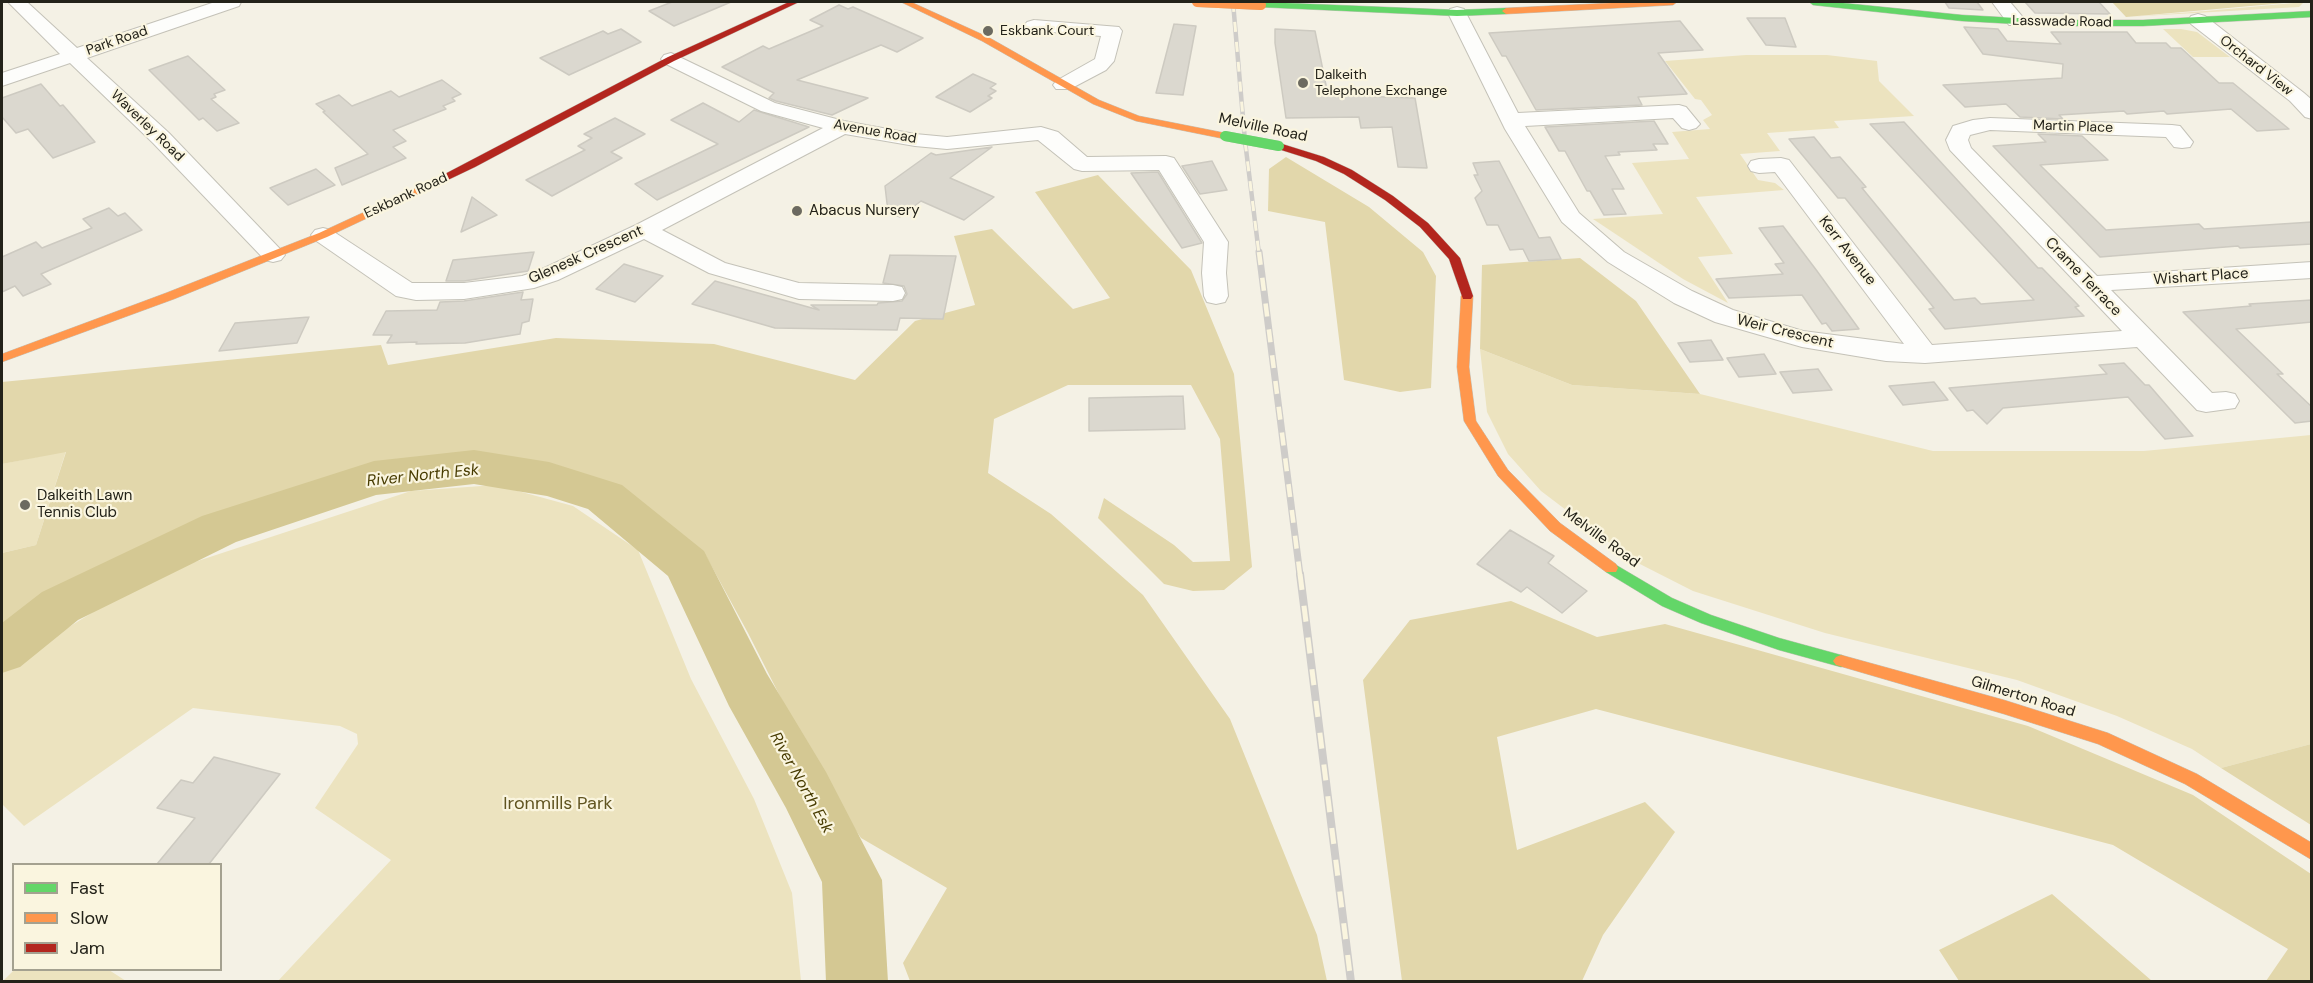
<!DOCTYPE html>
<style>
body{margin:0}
#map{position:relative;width:2313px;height:983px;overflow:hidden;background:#f4f1e5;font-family:"DM Sans",sans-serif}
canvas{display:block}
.frame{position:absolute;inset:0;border:3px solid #232219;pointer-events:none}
.legend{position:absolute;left:12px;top:863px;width:210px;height:108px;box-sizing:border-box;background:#faf5df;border:2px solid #a4a190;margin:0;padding:8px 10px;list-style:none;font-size:18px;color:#232219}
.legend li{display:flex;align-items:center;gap:12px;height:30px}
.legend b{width:30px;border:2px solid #a4a190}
</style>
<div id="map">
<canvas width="2313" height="983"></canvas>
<div class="frame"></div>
<ul class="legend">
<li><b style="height:8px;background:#63d668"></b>Fast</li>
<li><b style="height:8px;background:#ff974d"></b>Slow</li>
<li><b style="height:8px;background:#b3261e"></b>Jam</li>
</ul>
</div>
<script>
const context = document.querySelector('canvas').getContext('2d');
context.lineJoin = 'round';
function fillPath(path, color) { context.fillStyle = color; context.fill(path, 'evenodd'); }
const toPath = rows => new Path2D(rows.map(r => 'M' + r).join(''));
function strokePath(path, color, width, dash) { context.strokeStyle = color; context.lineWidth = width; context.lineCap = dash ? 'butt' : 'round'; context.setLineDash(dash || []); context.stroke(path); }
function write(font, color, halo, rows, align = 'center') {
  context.font = font + ' "DM Sans",sans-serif'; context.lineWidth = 4.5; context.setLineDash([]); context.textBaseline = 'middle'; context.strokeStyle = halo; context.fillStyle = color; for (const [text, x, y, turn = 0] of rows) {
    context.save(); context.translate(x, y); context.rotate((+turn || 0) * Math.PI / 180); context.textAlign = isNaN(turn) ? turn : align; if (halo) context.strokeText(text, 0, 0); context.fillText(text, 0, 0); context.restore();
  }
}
const green = toPath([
 [2304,2,2299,7,2126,17,2206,11],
 [2163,29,2181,29,2197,32,2230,57,2193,57],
 [1746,55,1827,55,1877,61,1879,81,1914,116,1834,121,1839,128,1767,133,1780,151,1740,154,1758,180,1775,183,1784,190,1696,197,1733,254,1698,257,1728,303,1683,279,1593,219,1663,214,1632,163,1689,159,1672,132,1710,129,1703,120,1712,115,1701,100,1695,99,1665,61],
 [1480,349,1572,385,1700,394,1933,451,2144,451,2311,435,2311,744,2221,768,2192,749,2117,716,2017,680,1825,633,1693,591,1632,560,1541,491,1508,454,1487,412],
 [66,451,36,545,2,553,2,464],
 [496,485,573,506,638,550,691,679,754,799,792,893,801,981,278,981,391,860,315,808,358,744,357,734,340,726,193,708,24,826,2,804,2,668,152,576,411,491],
 [14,970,109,970,126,981,3,981]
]);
const forest = toPath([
 [2112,2,2296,2,2126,17],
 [1286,157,1369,207,1423,252,1436,276,1431,388,1400,392,1344,380,1325,222,1268,211,1269,169],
 [1098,175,1191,270,1234,374,1252,567,1224,590,1193,591,1164,584,1098,518,1104,498,1174,545,1193,562,1230,561,1220,439,1191,385,1068,385,994,419,988,473,1051,514,1143,595,1230,719,1317,935,1327,981,910,981,903,963,947,888,861,838,826,787,748,633,706,556,657,518,569,469,469,459,386,466,298,491,166,539,41,609,2,637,2,553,36,545,66,452,2,464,2,382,381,345,388,365,556,338,714,344,855,380,915,321,975,305,954,236,992,229,1073,309,1110,298,1035,192],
 [1580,258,1636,301,1700,394,1572,385,1480,349,1482,265],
 [1511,601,1597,637,1665,624,2028,726,2193,795,2311,874,2311,981,2266,981,2288,949,2113,845,1596,709,1497,737,1517,850,1645,802,1675,832,1603,935,1582,981,1402,981,1363,680,1410,620],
 [2311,744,2311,825,2221,768],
 [2052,894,2152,981,1959,981,1939,950]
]);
const river = toPath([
 [474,450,549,462,622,485,704,551,767,674,826,772,882,880,888,982,826,982,822,882,786,808,729,706,668,576,588,509,547,496,474,484,376,495,236,542,78,620,20,667,2,673,2,623,42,592,202,516,374,461,474,450]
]);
const building = toPath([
 [672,2,731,2,674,26,649,11,672,2],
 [1945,2,1977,2,1983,10,1949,8,1945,2],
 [2025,2,2099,2,2110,14,2035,13,2025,2],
 [839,5,848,9,853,7,923,38,897,52,881,45,797,80,868,98,832,115,776,101,769,98,774,93,722,67,763,46,769,49,823,26,810,20,839,5],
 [1747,18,1785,18,1796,47,1766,45,1747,18],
 [1680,21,1703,50,1658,53,1687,94,1638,97,1642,105,1536,110,1506,56,1502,56,1489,33,1680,21],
 [1174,24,1196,26,1183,95,1156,93,1174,24],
 [1964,27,1998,29,2007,41,2061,44,2051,32,2127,32,2136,43,2166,43,2171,48,2181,48,2219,83,2233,83,2289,129,2257,131,2231,109,2167,114,2164,111,2127,114,2124,111,2059,115,2063,119,2020,117,2006,104,1965,107,1943,85,2062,78,2063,64,1983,54,1964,27],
 [621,29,641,42,569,75,540,58,603,31,608,34,621,29],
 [1275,29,1315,31,1328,95,1415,98,1427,168,1398,167,1392,127,1361,128,1359,117,1286,118,1275,43,1275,29],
 [188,56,225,90,214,94,216,97,211,99,239,123,217,131,203,118,199,120,149,70,188,56],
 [973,74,996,84,990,88,996,91,988,96,992,98,970,112,936,97,973,74],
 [442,80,461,94,452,98,455,101,443,106,446,109,393,130,406,141,393,147,406,158,342,185,335,168,368,154,323,112,325,111,316,104,339,95,352,106,391,91,399,97,442,80],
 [41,84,60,106,63,105,95,142,53,158,28,129,16,133,2,117,2,98,41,84],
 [703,103,739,122,754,110,809,127,657,200,635,184,718,144,671,120,703,103],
 [615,118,645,134,611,152,622,158,552,196,526,180,585,150,578,146,592,138,584,134,615,118],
 [1654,121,1668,144,1653,144,1657,150,1618,152,1620,155,1605,156,1624,189,1612,189,1626,214,1604,215,1590,191,1587,191,1565,151,1559,151,1545,127,1654,121],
 [1904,122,2038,268,2042,268,2079,306,2075,307,2084,316,1945,329,1929,309,1934,308,1845,198,1838,198,1789,139,1814,137,1831,158,1840,157,1866,187,1862,188,1954,300,1975,298,1981,304,2034,300,1870,124,1904,122],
 [2038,134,2082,136,2108,160,2040,165,2106,230,2199,224,2204,229,2312,222,2312,244,2240,248,2238,246,2100,257,1993,146,2046,142,2038,134],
 [992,147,950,178,994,197,964,220,921,201,900,217,888,212,885,186,931,153,936,155,992,147],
 [1212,161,1227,190,1200,194,1182,166,1212,161],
 [1499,161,1539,238,1550,237,1561,259,1529,261,1523,249,1510,250,1498,225,1487,225,1475,198,1482,191,1474,175,1478,175,1473,163,1499,161],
 [316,169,335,185,288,205,270,188,316,169],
 [1158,172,1202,243,1182,248,1131,173,1158,172],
 [472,197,497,215,461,232,472,197],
 [109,208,118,216,125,213,142,230,41,274,51,284,23,296,15,286,2,292,2,257,36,242,42,248,92,228,83,219,109,208],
 [1783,226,1817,271,1859,329,1832,331,1826,323,1822,324,1802,295,1729,298,1716,279,1783,274,1775,264,1784,263,1759,228,1783,226],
 [534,252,528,271,464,281,446,281,453,260,534,252],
 [890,255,956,256,943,319,900,318,897,330,775,328,692,304,715,281,819,310,811,305,877,305,878,303,902,301,907,294,904,286,883,283,890,255],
 [624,264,663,276,635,302,596,289,624,264],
 [523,292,521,300,533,299,529,321,522,323,520,334,465,343,416,344,417,342,387,343,392,335,373,335,386,311,437,310,440,302,464,301,523,292],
 [2312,300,2312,322,2236,329,2283,374,2277,374,2312,407,2312,421,2295,423,2183,312,2251,306,2249,304,2312,300],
 [309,317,297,343,219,351,235,323,309,317],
 [1711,340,1723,360,1690,362,1678,343,1711,340],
 [1764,354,1776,374,1739,377,1727,358,1764,354],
 [2124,363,2145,385,2149,385,2193,436,2165,439,2128,397,2003,408,1987,424,1973,410,1967,411,1949,388,2107,374,2099,365,2124,363],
 [1818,369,1832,390,1793,393,1780,372,1818,369],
 [1934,382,1948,400,1903,405,1889,386,1934,382],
 [1183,396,1185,429,1089,431,1089,398,1183,396],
 [1510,530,1554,556,1548,563,1587,591,1562,613,1527,587,1521,592,1477,564,1510,530],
 [214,757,280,774,209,864,157,864,195,818,157,808,181,780,193,783,214,757]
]);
const street = toPath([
 [8,2,27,2,77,48,215,2,241,2,239,6,87,58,169,133,281,250,285,255,281,260,273,262,265,260,153,143,70,63,2,86,2,73,60,54,8,2],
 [1992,2,2010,2,2026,21,2023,25,2009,25,1992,2],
 [1457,7,1464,9,1466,13,1518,113,1679,105,1686,107,1700,124,1696,128,1689,130,1682,128,1673,118,1525,126,1579,213,1624,252,1692,291,1733,310,1803,331,1904,344,1775,172,1759,173,1751,171,1748,166,1751,161,1759,159,1781,158,1789,160,1932,345,2122,331,1950,150,1946,140,1953,126,1973,120,1990,118,2172,125,2180,126,2193,142,2190,147,2182,148,2174,147,2166,137,1990,130,1970,135,1968,140,1971,148,2097,276,2312,262,2312,278,2111,290,2212,393,2226,392,2235,394,2239,401,2235,408,2206,412,2197,410,2137,347,1925,363,1886,361,1802,347,1715,322,1674,303,1608,262,1562,222,1505,129,1448,13,1450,9,1457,7],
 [2198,14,2205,16,2304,93,2312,100,2312,119,2305,117,2290,101,2191,24,2188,20,2191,16,2198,14],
 [1034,20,1119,27,1122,31,1114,61,1106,70,1070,89,1056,89,1053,85,1056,81,1095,59,1101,36,1027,30,1024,26,1027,22,1034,20],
 [671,53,775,103,844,121,915,134,947,137,1041,127,1058,132,1087,157,1166,156,1174,158,1228,242,1226,273,1228,296,1225,302,1216,304,1207,302,1204,296,1202,273,1204,242,1159,170,1082,171,1074,169,1038,140,947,149,915,146,845,134,662,230,725,263,799,283,893,285,902,287,905,293,902,299,893,301,799,299,709,273,644,239,558,280,534,288,464,299,416,300,396,296,315,240,311,235,315,230,323,228,331,230,412,283,464,283,522,276,540,270,636,225,823,128,761,111,664,63,661,59,664,55,671,53]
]);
const fast = toPath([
 [1261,2,1457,10,1506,8,1510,11,1506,14,1457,16,1258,7,1258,3,1261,2],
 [1809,2,1833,2,1962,15,2053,20,2143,20,2312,11,2312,17,2143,26,2053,26,1962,21,1813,5,1809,2],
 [1611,562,1672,598,1711,615,1779,638,1841,655,1846,657,1849,661,1846,665,1841,667,1779,650,1701,623,1662,606,1606,572,1604,568,1606,564,1611,562]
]);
const slow = toPath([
 [901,2,911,2,988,37,1099,100,1139,116,1225,133,1230,136,1225,139,1136,121,1093,104,982,41,901,2],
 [1633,2,1677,2,1673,5,1506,14,1502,11,1506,8,1633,2],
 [427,183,431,184,431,188,327,237,174,299,2,362,2,354,166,293,319,233,427,183],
 [1467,292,1473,296,1469,367,1476,421,1508,470,1560,523,1616,564,1618,568,1616,572,1606,572,1550,531,1498,476,1464,421,1457,367,1461,296,1467,292],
 [1841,655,2004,700,2108,733,2197,774,2312,843,2312,860,2185,784,2098,744,2004,714,1836,665,1833,661,1836,657,1841,655]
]);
const jam = toPath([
 [789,2,799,2,674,61,475,167,431,188,423,188,422,186,668,57,789,2],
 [1279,143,1324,157,1352,170,1393,196,1428,223,1460,258,1473,296,1471,299,1463,299,1449,259,1420,227,1385,200,1344,174,1316,161,1275,148,1274,146,1279,143]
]);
const railFar2 = toPath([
 [1233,2,1245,141,1259,254]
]);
const railFar1 = toPath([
 [1259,252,1300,575]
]);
const rail = toPath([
 [1300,574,1351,982]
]);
const fastBridge = toPath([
 [1225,136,1279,146]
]);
const slowBridge = toPath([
 [1197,2,1261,5]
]);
const markers = [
 [988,31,6,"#6c6a60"],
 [1303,83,6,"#6c6a60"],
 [797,211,6,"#6c6a60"],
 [25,505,6,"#6c6a60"]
];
const farStreetnames = [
 ["Lasswade Road",2062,22,1],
 ["Park Road",117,41,-19],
 ["Orchard View",2256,66,38],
 ["Waverley Road",147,126,44],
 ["Martin Place",2073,127,2],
 ["Avenue Road",875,132,10],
 ["Eskbank Road",406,196,-25]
];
const farPoinames = [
 ["Eskbank Court",1000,31],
 ["Dalkeith",1315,75],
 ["Telephone Exchange",1315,91]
];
const streetNames = [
 ["Melville Road",1263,128,12],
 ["Kerr Avenue",1847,251,52],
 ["Glenesk Crescent",586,255,-24],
 ["Crame Terrace",2083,277,46],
 ["Wishart Place",2201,277,-4],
 ["Weir Crescent",1785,332,14],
 ["Melville Road",1601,538,36],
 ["Gilmerton Road",2023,697,17]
];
const poiNames = [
 ["Abacus Nursery",809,211],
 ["Dalkeith Lawn",37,496],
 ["Tennis Club",37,513]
];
const waterNames = [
 ["River North Esk",423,476,-6],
 ["River North Esk",801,783,61]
];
const nearParknames = [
 ["Ironmills Park",558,804]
];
fillPath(green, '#ece3bf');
fillPath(forest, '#e2d7ab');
fillPath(river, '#d4c893');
fillPath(building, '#dbd8cf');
strokePath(building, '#cdcac1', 1.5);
strokePath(street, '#c4c2b8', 2);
strokePath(fast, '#c4c2b8', 1);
strokePath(slow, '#c4c2b8', 1);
strokePath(jam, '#c4c2b8', 1);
fillPath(street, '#fdfdfb');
fillPath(fast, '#63d668');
fillPath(slow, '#ff974d');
fillPath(jam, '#b3261e');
strokePath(railFar2, '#ceccc9', 4.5);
strokePath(railFar1, '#ceccc9', 7);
strokePath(rail, '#ceccc9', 8);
strokePath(railFar2, '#faf5df', 3, [10]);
strokePath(railFar1, '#faf5df', 4.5, [13]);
strokePath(rail, '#faf5df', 5, [16]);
strokePath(fastBridge, '#c4c2b8', 10, []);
strokePath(slowBridge, '#c4c2b8', 10, []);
strokePath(fastBridge, '#63d668', 10);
strokePath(slowBridge, '#ff974d', 10);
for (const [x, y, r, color] of markers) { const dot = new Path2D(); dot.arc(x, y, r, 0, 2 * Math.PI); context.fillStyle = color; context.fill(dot); strokePath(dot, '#faf5df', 2); }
write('14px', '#232219', '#faf5df', farStreetnames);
write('14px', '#232219', '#faf5df', farPoinames, 'left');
write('15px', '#232219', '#faf5df', streetNames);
write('15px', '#232219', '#faf5df', poiNames, 'left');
write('italic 16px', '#473b00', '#faf5df', waterNames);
write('18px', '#605420', '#faf5df', nearParknames);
</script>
